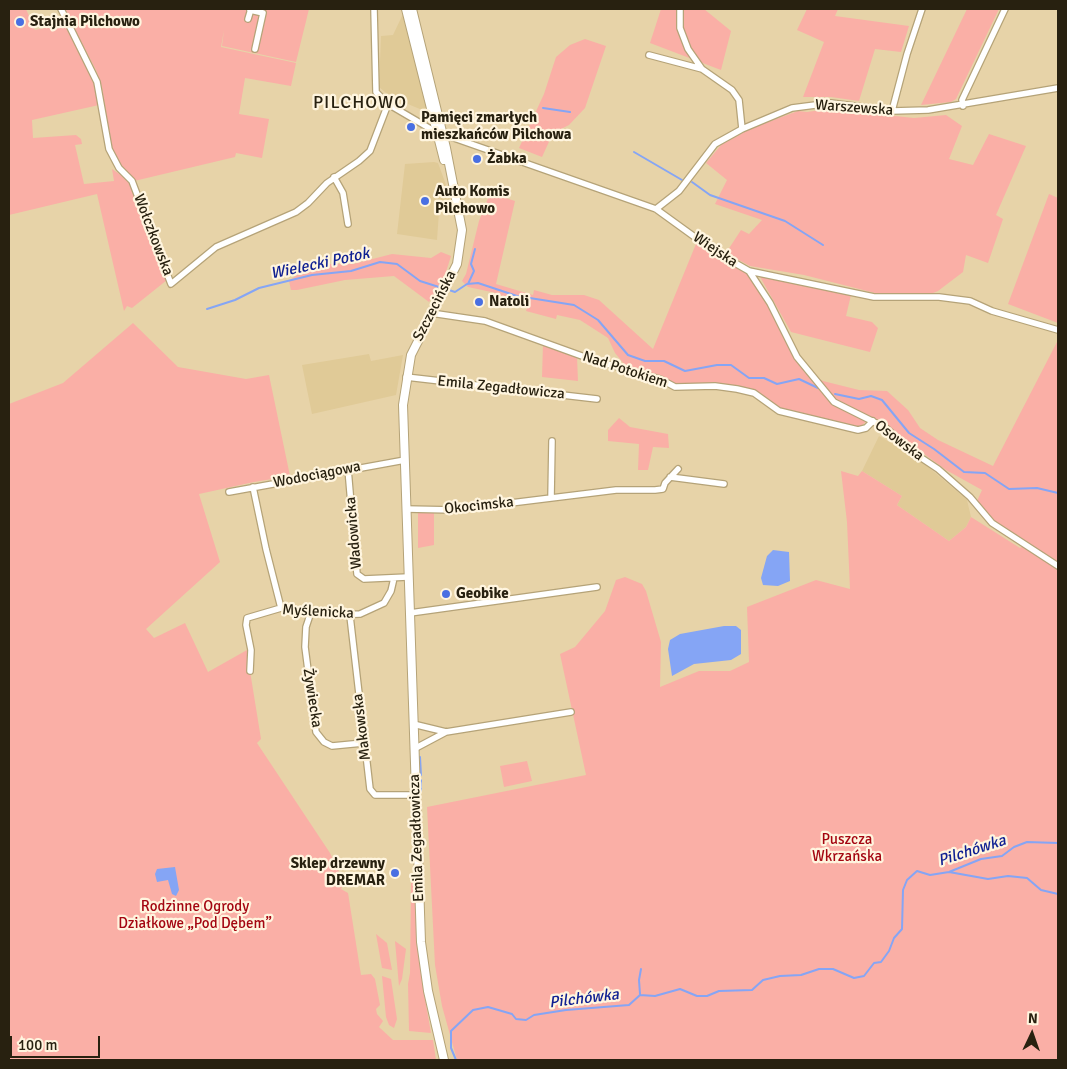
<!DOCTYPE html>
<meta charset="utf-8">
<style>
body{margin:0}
#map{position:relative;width:1067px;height:1069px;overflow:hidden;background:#e7d3a8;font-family:Signika,sans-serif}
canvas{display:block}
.frame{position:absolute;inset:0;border:10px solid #282110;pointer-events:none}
.north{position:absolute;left:1007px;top:1009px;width:50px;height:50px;-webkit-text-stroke:4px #fff5df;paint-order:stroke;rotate:3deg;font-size:14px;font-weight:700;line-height:20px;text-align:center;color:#282110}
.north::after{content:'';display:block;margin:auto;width:18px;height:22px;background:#282110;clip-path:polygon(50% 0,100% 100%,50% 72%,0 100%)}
.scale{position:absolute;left:10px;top:1036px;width:90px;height:22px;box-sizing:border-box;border:2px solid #282110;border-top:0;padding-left:6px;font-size:15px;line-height:18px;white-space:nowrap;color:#282110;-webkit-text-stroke:4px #fff5df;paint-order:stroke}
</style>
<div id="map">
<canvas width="1067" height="1069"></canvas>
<div class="frame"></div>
<div class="north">N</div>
<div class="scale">100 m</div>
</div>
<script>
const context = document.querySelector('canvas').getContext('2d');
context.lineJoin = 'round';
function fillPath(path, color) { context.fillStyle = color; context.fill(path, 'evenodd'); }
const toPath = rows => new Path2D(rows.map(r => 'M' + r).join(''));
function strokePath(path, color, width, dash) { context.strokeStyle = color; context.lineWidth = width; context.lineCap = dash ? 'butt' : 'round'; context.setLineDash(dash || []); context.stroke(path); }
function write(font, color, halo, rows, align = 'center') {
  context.font = font + ' Signika,sans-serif'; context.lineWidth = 4.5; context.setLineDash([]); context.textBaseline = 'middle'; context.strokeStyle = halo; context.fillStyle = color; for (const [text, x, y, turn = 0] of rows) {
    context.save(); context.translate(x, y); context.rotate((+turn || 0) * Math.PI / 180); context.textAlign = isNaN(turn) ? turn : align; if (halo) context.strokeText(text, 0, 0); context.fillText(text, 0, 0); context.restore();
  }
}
const built = toPath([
 [403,14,415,53,427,112,391,97,379,87,381,36,393,35],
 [434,162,438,163,445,182,451,203,439,212,437,240,397,234,405,164],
 [369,354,371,361,403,355,396,395,312,414,302,365],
 [879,436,919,459,967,500,971,517,966,527,949,541,897,505,902,496,862,471]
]);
const green = toPath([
 [9,9,26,9,35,30,67,23,93,77,99,105,32,120,33,138,76,135,81,139,82,144,75,145,84,184,114,181,112,169,128,180,116,159,110,143,102,87,96,70,64,9,309,9,296,62,222,46,224,30,221,47,296,63,291,86,245,78,239,114,269,119,262,158,236,153,235,157,130,182,167,280,132,308,127,306,124,311,97,194,9,215],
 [661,9,704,9,731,31,721,70,650,43],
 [807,9,838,9,835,16,909,26,901,52,875,49,859,101,831,97,803,97,824,42,797,30],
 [967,9,999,9,956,99,951,102,921,105],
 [585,39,606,46,585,108,569,125,553,133,542,157,519,148,544,94,556,57,570,45],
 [828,109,914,118,946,115,962,126,949,159,973,165,989,134,1026,146,996,215,1003,219,988,263,966,255,963,272,938,291,928,295,875,293,804,275,750,266,726,253,741,230,749,234,762,220,715,204,727,180,706,163,721,145,752,128,798,111,807,112],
 [490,193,515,201,496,284,533,295,534,290,552,295,584,295,599,300,653,349,698,239,749,271,809,371,806,373,823,381,859,390,887,391,908,410,920,428,938,440,993,466,1058,340,1058,1060,457,1060,442,1006,435,965,427,807,586,775,560,654,575,647,605,611,616,580,625,577,642,584,646,591,661,642,660,687,699,671,730,671,749,662,747,607,816,580,850,589,847,522,841,471,858,476,862,471,902,496,897,505,949,541,966,527,971,517,1020,548,1026,543,997,524,977,501,982,490,946,470,887,427,871,418,858,428,777,408,762,397,703,384,676,385,625,368,625,365,615,353,608,338,580,320,557,315,556,319,526,311,527,308,496,293,468,287,462,281,466,274,479,221],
 [1049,194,1058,198,1058,323,1008,304],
 [441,252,451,256,446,272,429,302,394,276,345,280,297,290,291,290,289,281,306,268,327,264,353,264,392,254,431,258],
 [759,275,851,295,846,316,872,322,878,328,870,352,791,332],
 [133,323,178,367,246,379,269,375,290,476,254,482,199,494,220,562,146,629,154,638,185,623,208,672,247,650,251,661,250,671,261,739,257,743,330,853,344,882,341,889,348,893,361,975,371,974,375,979,380,1005,376,1009,377,1014,383,1021,379,1027,393,1040,433,1040,436,1060,9,1060,9,404,63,383],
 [543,344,577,357,578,381,542,377],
 [619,418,630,427,668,434,669,448,653,447,648,470,638,470,639,444,608,441,608,430],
 [418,512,434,513,434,545,418,548],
 [527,761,532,781,504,787,500,766],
 [415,882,421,976,431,1033,409,1031,408,984,410,973,411,883],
 [376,934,387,943,392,970,382,968],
 [395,941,406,949,402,979,399,986],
 [382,976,391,979,397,1019,394,1028,389,1025,386,1017]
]);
const water = toPath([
 [773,550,789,552,790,581,778,586,763,585,761,578,767,556],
 [724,626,736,626,741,630,741,654,731,660,694,664,672,676,668,649,670,640,680,634],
 [175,867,179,890,176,896,172,894,168,880,157,882,155,874,157,869]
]);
const stream = toPath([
 [543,108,570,112],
 [634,152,682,180],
 [692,182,710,195,785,221,823,245],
 [468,284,474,271,471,264,475,249],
 [446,289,455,292,467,284,478,283,517,296,574,305,598,320,628,355,645,361,664,361,685,371,717,365,731,365,749,378,764,378,777,384,799,379,818,388],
 [207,309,235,300,259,288,312,275,351,271,380,262,397,264,420,281,442,288],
 [835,394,859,399,871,396,882,400,909,433,934,449,964,472,985,473,1009,489,1037,488,1058,493],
 [420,757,421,775],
 [421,780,421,791],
 [949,872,988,879,1008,876,1027,878,1041,890,1058,894],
 [640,994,639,980,641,969],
 [456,1060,451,1048,451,1031,473,1010,488,1007,512,1014,516,1019,526,1020,534,1015,566,1010,629,1005,640,995,655,996,680,989,697,996,707,996,719,991,752,990,763,980,780,976,801,975,819,969,833,969,854,978,864,976,874,963,881,962,889,951,894,938,902,929,903,890,907,880,917,871,930,875,949,872,981,859,1002,856,1014,847,1027,842,1058,843]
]);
const minor = toPath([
 [61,9,97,82,109,149,119,168,132,181,171,284,216,247,296,212,308,203,327,183,359,161,370,151,388,104],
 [374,9,376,92,388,104,434,131,656,209,714,251,749,271,874,297,939,297,970,301,992,311,1058,330],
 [680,9,680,28,688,49,702,69],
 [250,10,263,13,255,49],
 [248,19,251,9],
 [649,55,702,69,732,90,739,100,742,129],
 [963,106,962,100,1005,9],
 [892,111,907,54,922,9],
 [334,177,343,193,348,224],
 [656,209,679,191,715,144,742,129,792,108,831,103,892,111,928,110,1058,88],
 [749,271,770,303,797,357,834,402,886,428,911,451,938,469,970,497,992,523,1058,566],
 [431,313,485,321,593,360,660,379,675,387,715,386,737,389,754,393,779,411,858,430,866,428,873,421],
 [406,377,597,399],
 [348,469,357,574,364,579,408,577],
 [670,477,724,484],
 [253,487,266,549,281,608],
 [229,492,405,460],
 [551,498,552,441],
 [406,509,454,510,616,490,655,490,663,489,665,483,678,469],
 [311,612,306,627,305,647,316,732,324,742,332,746,363,743],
 [410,613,597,587],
 [350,616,370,789,375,795,416,795],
 [250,671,251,650,246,625,247,618,281,608,334,615,360,614,384,603,391,591,394,578],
 [413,724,446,732,571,712],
 [414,749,446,732]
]);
const secondary = toPath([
 [406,9,444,160],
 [412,9,446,148,462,230,457,264,411,355,403,405,421,942,428,991,444,1060]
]);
const markers = [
 [20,22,5,"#496fe2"],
 [411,127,5,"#496fe2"],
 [477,159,5,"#496fe2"],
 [425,201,5,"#496fe2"],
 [479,302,5,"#496fe2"],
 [446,594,5,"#496fe2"],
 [395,873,5,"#496fe2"]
];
const poiNames = [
 ["Stajnia Pilchowo",30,22],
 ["Pamięci zmarłych",421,118],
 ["mieszkańców Pilchowa",421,135],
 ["Żabka",487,159],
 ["Auto Komis",435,192],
 ["Pilchowo",435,209],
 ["Natoli",489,302],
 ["Geobike",456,594],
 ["Sklep drzewny",385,864,"right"],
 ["DREMAR",385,881,"right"]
];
const streetNames = [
 ["Warszewska",854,108,4],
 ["Wołczkowska",153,235,69],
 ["Wiejska",715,250,34],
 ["Szczecińska",435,306,-63],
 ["Nad Potokiem",625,370,18],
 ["Emila Zegadłowicza",501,388,6],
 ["Osowska",899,441,37],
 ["Wodociągowa",317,475,-11],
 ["Okocimska",479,506,-6],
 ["Wadowicka",354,533,-95],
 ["Myślenicka",318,612,3],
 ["Żywiecka",312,698,81],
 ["Makowska",362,727,-97],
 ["Emila Zegadłowicza",417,838,-92]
];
const parkNames = [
 ["Puszcza",847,840],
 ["Wkrzańska",847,857],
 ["Rodzinne Ogrody",195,907],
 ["Działkowe „Pod Dębem”",195,924]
];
const waterNames = [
 ["Wielecki Potok",320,264,-12],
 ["Pilchówka",972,851,-18],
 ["Pilchówka",584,999,-7]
];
const quarterNames = [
 ["PILCHOWO",360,103]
];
fillPath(built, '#e0ca97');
fillPath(green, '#faafa6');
fillPath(water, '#85a5f5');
strokePath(stream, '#85a5f5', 2);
strokePath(minor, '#b5a378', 8);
strokePath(secondary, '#b5a378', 10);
strokePath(minor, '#fff', 5.5);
strokePath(secondary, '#fff', 8);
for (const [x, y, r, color] of markers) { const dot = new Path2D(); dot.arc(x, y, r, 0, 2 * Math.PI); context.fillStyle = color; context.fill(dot); strokePath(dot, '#fff5df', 2); }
write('bold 15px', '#282110', '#fff5df', poiNames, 'left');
write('15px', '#282110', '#fff5df', streetNames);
write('15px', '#a40611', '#fff5df', parkNames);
write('italic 16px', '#102092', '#fff5df', waterNames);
context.letterSpacing = '1px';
write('18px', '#282110', '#fff5df', quarterNames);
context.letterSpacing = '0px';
</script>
